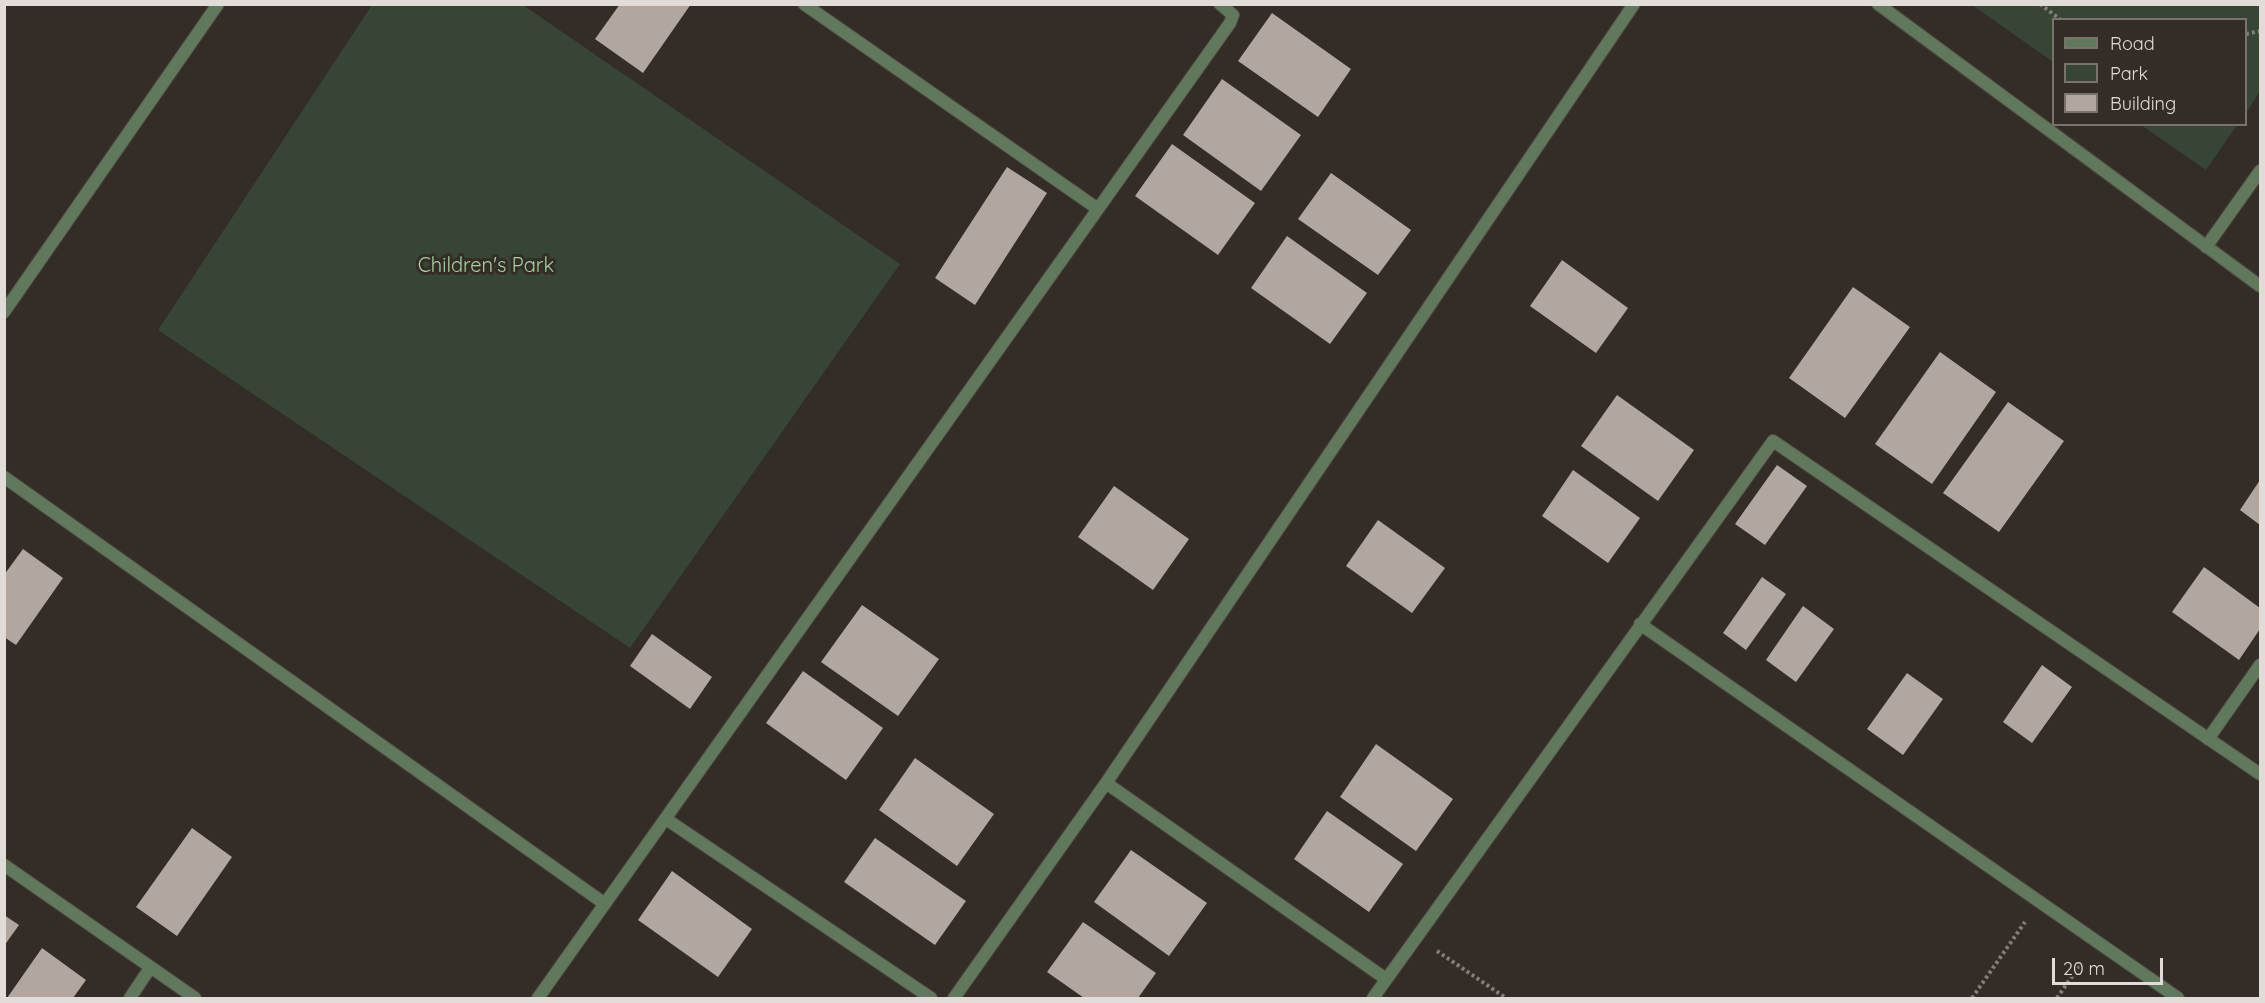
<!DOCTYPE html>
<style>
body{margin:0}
#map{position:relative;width:2265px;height:1003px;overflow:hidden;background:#342c26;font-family:Quicksand,sans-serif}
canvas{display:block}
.frame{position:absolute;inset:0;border:6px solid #e2dcd8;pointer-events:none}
.legend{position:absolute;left:2052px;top:18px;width:195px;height:108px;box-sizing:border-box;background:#342c26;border:2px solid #7a726d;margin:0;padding:8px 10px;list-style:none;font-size:18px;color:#e2dcd8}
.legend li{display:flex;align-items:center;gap:12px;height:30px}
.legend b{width:30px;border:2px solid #7a726d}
.scale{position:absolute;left:2052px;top:958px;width:111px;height:27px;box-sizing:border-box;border:3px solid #e2dcd8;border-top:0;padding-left:8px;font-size:18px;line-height:21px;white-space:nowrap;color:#e2dcd8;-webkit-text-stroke:4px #342c26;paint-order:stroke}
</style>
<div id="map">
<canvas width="2265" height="1003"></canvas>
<div class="frame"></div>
<ul class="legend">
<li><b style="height:8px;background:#60785c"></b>Road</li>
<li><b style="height:16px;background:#374535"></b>Park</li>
<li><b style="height:16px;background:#b1a79f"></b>Building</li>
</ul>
<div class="scale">20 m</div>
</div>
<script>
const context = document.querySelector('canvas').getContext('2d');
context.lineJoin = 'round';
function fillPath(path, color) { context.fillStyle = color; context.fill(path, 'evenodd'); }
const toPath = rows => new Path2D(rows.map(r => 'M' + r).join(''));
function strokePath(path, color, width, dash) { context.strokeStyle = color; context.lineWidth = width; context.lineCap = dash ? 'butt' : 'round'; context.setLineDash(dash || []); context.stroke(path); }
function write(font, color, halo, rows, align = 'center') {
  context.font = font + ' Quicksand,sans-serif'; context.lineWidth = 6; context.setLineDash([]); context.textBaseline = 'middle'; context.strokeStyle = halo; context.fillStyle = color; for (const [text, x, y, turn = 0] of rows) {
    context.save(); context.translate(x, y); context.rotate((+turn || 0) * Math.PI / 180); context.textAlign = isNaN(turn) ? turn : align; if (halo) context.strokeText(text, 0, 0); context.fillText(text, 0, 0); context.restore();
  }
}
const green = toPath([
 [372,5,523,5,900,264,630,648,158,330],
 [1972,5,2260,5,2260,91,2246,113,2246,20,2054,20,2053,62],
 [2141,125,2237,125,2206,170]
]);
const building = toPath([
 [620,4,691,4,643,73,595,39],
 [1272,13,1351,69,1318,117,1238,61],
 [1222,79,1301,135,1261,191,1183,135],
 [1172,144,1255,203,1218,255,1135,196],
 [1007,167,1047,193,975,305,935,278],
 [1331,173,1411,230,1378,275,1298,219],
 [1287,236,1367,293,1330,344,1251,288],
 [1562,260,1628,308,1596,353,1530,306],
 [1853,287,1910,327,1845,418,1789,378],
 [1940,352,1996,392,1932,484,1875,444],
 [1617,395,1694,450,1658,501,1581,446],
 [2008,402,2064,441,1999,532,1943,493],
 [1777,465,1807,486,1765,545,1735,524],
 [1573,470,1640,518,1608,563,1542,516],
 [2260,480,2260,525,2240,510],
 [1114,486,1189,539,1153,590,1078,537],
 [1378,520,1445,568,1412,613,1346,566],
 [23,549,63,578,16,645,4,637,4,575],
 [2204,567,2260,608,2260,629,2239,660,2172,612],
 [1762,577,1786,594,1746,650,1723,633],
 [862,605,939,659,898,716,821,662],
 [1803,606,1834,629,1796,682,1766,660],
 [652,634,712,677,690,709,630,666],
 [2042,665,2072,687,2032,743,2003,722],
 [803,671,883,728,846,780,766,723],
 [1907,673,1943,699,1903,755,1867,729],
 [1376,744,1453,799,1416,851,1340,797],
 [915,758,994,814,957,866,879,810],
 [1327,811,1403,864,1369,912,1294,859],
 [192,828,232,857,177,936,136,907],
 [875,838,966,901,935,945,844,882],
 [1131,850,1207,903,1169,956,1094,902],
 [672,871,752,929,718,977,638,920],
 [4,915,19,925,4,946],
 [1083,922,1156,973,1138,998,1084,998,1047,972],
 [42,948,86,980,73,998,7,998]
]);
const path = toPath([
 [2040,4,2061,20],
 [2246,34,2260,31],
 [1437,951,1506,998],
 [1972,998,2025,922],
 [2057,998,2082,962]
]);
const minor = toPath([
 [804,4,1098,209],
 [1878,4,2260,286],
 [2206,247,2260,171],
 [4,312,218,4],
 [4,477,605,904],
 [1640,624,2178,998],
 [2208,739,2260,665],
 [1106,783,1386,979],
 [666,819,931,998],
 [4,865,195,998],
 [130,998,150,968],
 [538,998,1230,23,1233,15,1220,4],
 [954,998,1106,783,1634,4],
 [1373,998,1773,441,2260,774]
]);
const parkNames = [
 ["Children's Park",486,266]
];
fillPath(green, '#374535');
fillPath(building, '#b1a79f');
strokePath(minor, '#504842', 14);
strokePath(path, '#847d78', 4, [3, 3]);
strokePath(minor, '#60785c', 12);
write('20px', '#a4d1a0', '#342c26', parkNames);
</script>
